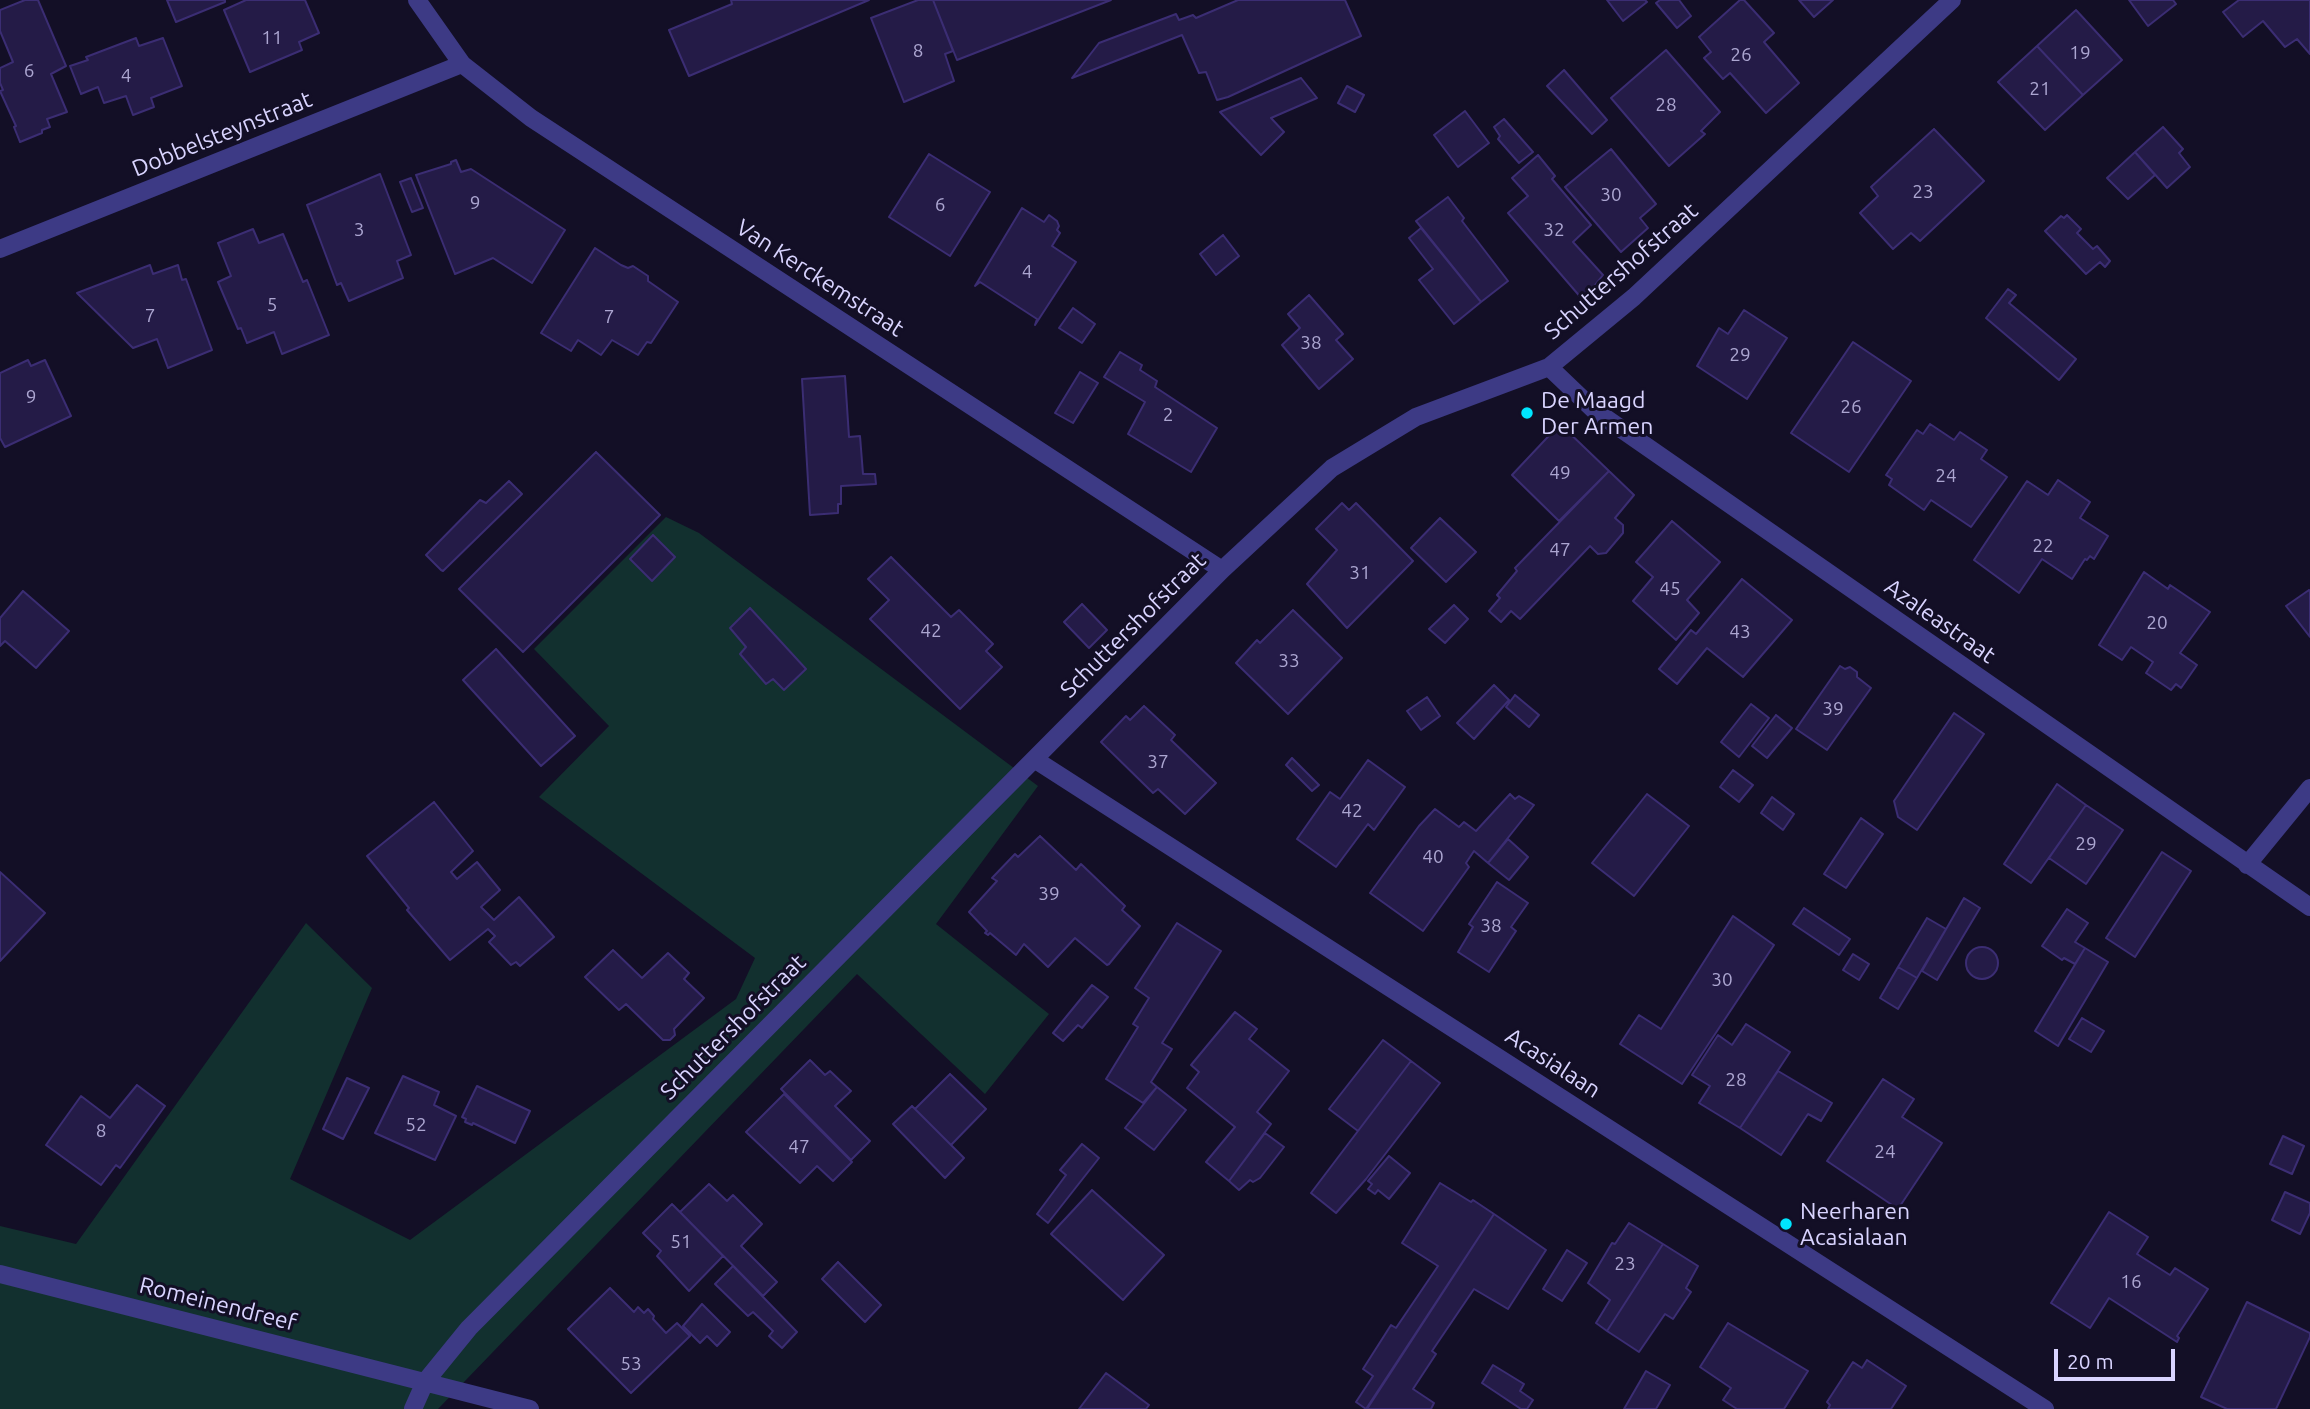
<!DOCTYPE html>
<style>
body{margin:0}
#map{position:relative;width:2310px;height:1409px;overflow:hidden;background:#130f26;font-family:Ubuntu,sans-serif}
canvas{display:block}
.scale{position:absolute;left:2054px;top:1349px;width:121px;height:32px;box-sizing:border-box;border:4px solid #d9d4ff;border-top:0;padding-left:9px;font-size:21px;line-height:24px;white-space:nowrap;color:#d9d4ff;-webkit-text-stroke:5px #130f26;paint-order:stroke}
</style>
<div id="map">
<canvas width="2310" height="1409"></canvas>
<div class="scale">20 m</div>
</div>
<script>
const context = document.querySelector('canvas').getContext('2d');
context.lineJoin = 'round';
function fillPath(path, color) { context.fillStyle = color; context.fill(path, 'evenodd'); }
const toPath = rows => new Path2D(rows.map(r => 'M' + r).join(''));
function strokePath(path, color, width, dash) { context.strokeStyle = color; context.lineWidth = width; context.lineCap = dash ? 'butt' : 'round'; context.setLineDash(dash || []); context.stroke(path); }
function write(font, color, halo, rows, align = 'center') {
  context.font = font + ' Ubuntu,sans-serif'; context.lineWidth = 6; context.setLineDash([]); context.textBaseline = 'middle'; context.strokeStyle = halo; context.fillStyle = color; for (const [text, x, y, turn = 0] of rows) {
    context.save(); context.translate(x, y); context.rotate((+turn || 0) * Math.PI / 180); context.textAlign = isNaN(turn) ? turn : align; if (halo) context.strokeText(text, 0, 0); context.fillText(text, 0, 0); context.restore();
  }
}
const green = toPath([
 [666,517,699,533,1038,786,936,924,1049,1014,985,1094,857,974,438,1409,0,1409,0,1226,76,1244,306,923,372,988,290,1179,410,1240,736,999,755,958,539,797,609,726,534,649]
]);
const building = toPath([
 [25,0,38,0,66,66,51,74,67,112,47,119,50,127,42,130,42,133,20,142,14,127,16,126,0,91,3,90,0,83,0,68,13,62,0,31,0,10,25,0],
 [167,0,225,0,225,2,176,22,167,0],
 [246,0,305,0,319,33,299,42,302,50,250,72,224,10,246,0],
 [731,0,869,0,689,76,669,30,732,4,731,0],
 [918,0,933,0,953,51,945,54,954,81,904,102,871,18,918,0],
 [933,0,1111,0,957,60,933,0],
 [1238,0,1345,0,1361,36,1228,97,1217,100,1206,72,1199,73,1182,35,1072,78,1099,43,1176,14,1179,20,1193,15,1196,18,1238,0],
 [1607,0,1645,0,1647,2,1623,21,1607,0],
 [1660,0,1679,0,1691,16,1677,28,1656,3,1660,0],
 [1740,0,1744,0,1774,33,1764,42,1799,83,1766,113,1730,73,1723,79,1704,58,1711,52,1699,37,1740,0],
 [1799,0,1833,0,1814,17,1799,0],
 [2129,0,2173,0,2176,4,2148,26,2129,0],
 [2239,0,2310,0,2310,54,2297,39,2285,47,2263,21,2243,37,2223,12,2239,0],
 [2076,10,2122,60,2083,95,2037,46,2076,10],
 [136,38,139,46,163,38,182,86,151,98,154,107,133,115,126,96,104,103,98,87,81,94,70,66,88,60,86,57,136,38],
 [2037,46,2083,95,2045,130,1998,82,2037,46],
 [1666,50,1720,112,1701,131,1705,134,1669,166,1611,98,1666,50],
 [1564,70,1607,120,1592,134,1547,86,1564,70],
 [1301,78,1317,98,1271,118,1284,132,1261,155,1220,112,1301,78],
 [1347,86,1364,95,1355,112,1338,103,1347,86],
 [1465,111,1489,143,1458,167,1434,135,1465,111],
 [1504,119,1533,152,1519,163,1498,139,1500,136,1494,127,1504,119],
 [2163,127,2183,149,2179,153,2190,167,2167,188,2135,152,2163,127],
 [1934,129,1984,181,1920,241,1911,233,1893,249,1860,213,1878,196,1871,187,1934,129],
 [1611,149,1656,204,1640,218,1648,228,1621,252,1565,187,1611,149],
 [2135,152,2155,175,2128,199,2107,178,2135,152],
 [929,154,990,192,950,256,889,217,929,154],
 [1538,155,1555,176,1552,179,1591,225,1573,242,1603,275,1583,300,1508,213,1528,196,1512,178,1538,155],
 [456,160,461,172,471,169,565,230,532,283,493,258,455,274,416,175,451,164,451,162,456,160],
 [380,174,411,255,397,261,403,278,349,301,341,283,337,285,307,205,380,174],
 [411,178,423,208,412,212,400,182,411,178],
 [1448,197,1464,218,1462,221,1508,281,1481,302,1416,221,1448,197],
 [1022,208,1044,222,1049,215,1057,221,1059,226,1057,230,1060,233,1052,246,1076,262,1035,325,1037,319,980,282,975,286,1022,208],
 [2067,215,2081,229,2077,233,2093,249,2097,246,2110,261,2105,267,2100,262,2086,274,2045,231,2061,216,2064,218,2067,215],
 [1421,228,1481,302,1454,324,1419,280,1433,269,1409,238,1421,228],
 [253,229,259,243,283,234,303,282,307,280,329,335,282,354,274,332,247,343,241,328,238,329,218,282,231,276,218,243,253,229],
 [1223,235,1239,256,1216,275,1200,254,1223,235],
 [595,248,621,265,628,268,633,266,648,276,648,281,678,302,651,343,647,342,638,355,612,340,601,355,578,340,571,351,541,333,595,248],
 [150,265,153,274,178,265,182,280,186,279,212,350,168,368,157,339,133,348,77,293,150,265],
 [2008,289,2016,295,2009,303,2076,359,2059,380,1986,318,2008,289],
 [1309,295,1343,334,1336,340,1353,359,1319,389,1282,345,1300,328,1288,314,1309,295],
 [1073,308,1095,324,1082,343,1059,328,1073,308],
 [1744,310,1787,338,1747,399,1697,366,1719,328,1728,334,1744,310],
 [1853,342,1911,381,1849,472,1791,433,1853,342],
 [1120,352,1142,365,1140,370,1157,381,1155,387,1217,428,1191,472,1128,434,1145,402,1104,377,1120,352],
 [28,360,31,366,45,360,71,416,5,447,0,438,0,373,28,360],
 [1080,372,1098,383,1073,423,1055,413,1080,372],
 [845,376,849,437,860,436,863,474,875,474,876,484,841,486,841,504,838,504,838,513,810,515,802,379,845,376],
 [1560,424,1609,471,1559,521,1512,475,1560,424],
 [1930,424,1954,440,1960,432,1987,450,1981,459,2007,477,1971,527,1931,500,1924,510,1889,485,1892,479,1886,475,1917,430,1923,434,1930,424],
 [596,452,660,515,523,652,459,589,596,452],
 [1609,471,1634,495,1615,518,1623,525,1623,533,1606,553,1598,554,1590,546,1520,619,1511,611,1501,622,1489,611,1500,598,1497,595,1517,571,1515,568,1609,471],
 [2058,480,2090,502,2080,518,2108,536,2094,559,2090,556,2087,560,2085,559,2072,579,2042,559,2019,593,1974,560,2027,481,2048,495,2058,480],
 [509,481,522,494,443,571,441,570,426,555,480,500,486,503,509,481],
 [1342,503,1349,510,1356,503,1413,561,1347,628,1307,584,1337,550,1316,529,1342,503],
 [1440,518,1476,552,1446,582,1411,548,1440,518],
 [1672,521,1720,562,1687,600,1699,613,1676,640,1633,601,1653,577,1636,562,1672,521],
 [653,535,675,557,652,581,630,559,653,535],
 [891,557,951,617,959,610,993,644,986,651,1002,667,960,709,870,619,889,600,868,579,891,557],
 [2144,572,2168,589,2170,585,2210,612,2180,653,2197,665,2181,688,2176,684,2171,690,2146,673,2153,662,2131,647,2122,660,2099,645,2144,572],
 [1742,579,1792,620,1743,677,1707,648,1677,684,1659,669,1691,630,1696,634,1742,579],
 [2309,590,2310,591,2310,637,2286,606,2309,590],
 [23,591,69,631,36,668,5,641,0,646,0,618,23,591],
 [1082,604,1107,630,1089,648,1064,622,1082,604],
 [1454,605,1468,619,1445,643,1429,629,1454,605],
 [750,608,806,669,784,690,773,679,766,684,740,654,746,647,730,628,750,608],
 [1293,610,1342,658,1288,714,1236,663,1257,640,1260,643,1293,610],
 [496,649,575,736,541,766,463,680,496,649],
 [1840,666,1845,669,1850,667,1857,672,1857,677,1871,688,1827,750,1796,729,1840,666],
 [1494,685,1509,700,1474,739,1457,723,1494,685],
 [1515,695,1539,715,1529,727,1506,707,1515,695],
 [1427,697,1440,716,1421,730,1407,711,1427,697],
 [1751,704,1769,718,1739,757,1721,742,1751,704],
 [1144,706,1175,735,1171,740,1216,783,1185,814,1158,789,1153,793,1101,742,1126,716,1130,720,1144,706],
 [1954,713,1984,734,1917,830,1898,817,1894,801,1954,713],
 [1776,715,1792,728,1767,758,1752,746,1776,715],
 [1292,758,1319,785,1312,791,1286,765,1292,758],
 [1368,760,1405,787,1374,830,1368,824,1336,867,1297,839,1330,792,1340,799,1368,760],
 [1733,770,1753,785,1739,802,1720,787,1733,770],
 [2057,784,2086,805,2031,883,2004,864,2057,784],
 [1510,794,1515,799,1519,796,1534,805,1488,863,1474,851,1466,863,1469,867,1423,931,1370,893,1419,826,1435,809,1459,827,1464,822,1476,831,1510,794],
 [1647,794,1689,826,1634,896,1592,863,1647,794],
 [1772,797,1794,814,1783,830,1761,813,1772,797],
 [434,802,473,851,451,872,457,879,477,862,500,890,481,907,494,920,519,897,554,937,520,966,516,962,511,965,489,942,495,936,488,929,450,960,407,910,409,908,367,856,434,802],
 [2086,805,2123,830,2086,884,2049,858,2086,805],
 [1861,818,1883,834,1846,888,1824,874,1861,818],
 [1040,836,1076,870,1081,864,1125,906,1122,910,1140,926,1109,964,1107,965,1075,938,1048,967,1024,944,1016,955,990,933,988,935,985,933,987,931,969,912,997,881,992,878,1015,854,1018,857,1040,836],
 [1508,839,1528,857,1509,880,1488,863,1508,839],
 [2162,852,2191,871,2135,957,2106,938,2162,852],
 [0,872,45,913,0,961,0,872],
 [1497,882,1528,903,1511,927,1516,931,1489,972,1458,952,1473,927,1469,924,1497,882],
 [1964,898,1980,908,1937,980,1922,971,1964,898],
 [1804,908,1850,939,1839,955,1793,924,1804,908],
 [2067,909,2088,923,2075,942,2085,948,2075,964,2064,958,2062,960,2042,946,2067,909],
 [1733,916,1774,945,1682,1084,1620,1044,1639,1015,1661,1029,1733,916],
 [1927,918,1946,929,1917,978,1898,967,1927,918],
 [1177,923,1221,951,1162,1043,1172,1049,1151,1082,1157,1087,1143,1103,1106,1079,1138,1027,1133,1024,1149,998,1135,988,1177,923],
 '1966 963a16 16 0 1 1 32 0a16 16 0 1 1-32 0Z',
 [2085,948,2108,962,2058,1046,2035,1031,2085,948],
 [613,950,642,978,668,953,689,973,684,979,704,998,674,1029,675,1035,670,1040,663,1040,626,1004,619,1010,585,977,613,950],
 [1853,954,1869,964,1859,980,1843,970,1853,954],
 [1898,967,1917,978,1898,1009,1880,998,1898,967],
 [1092,985,1108,997,1082,1028,1078,1025,1063,1041,1053,1033,1092,985],
 [1235,1012,1257,1029,1249,1039,1289,1071,1257,1112,1271,1124,1229,1181,1206,1162,1235,1127,1187,1088,1199,1072,1191,1065,1235,1012],
 [2082,1018,2104,1031,2091,1052,2069,1039,2082,1018],
 [1746,1024,1790,1052,1740,1128,1699,1103,1710,1086,1692,1075,1718,1035,1732,1045,1746,1024],
 [1383,1040,1411,1061,1358,1131,1329,1109,1383,1040],
 [810,1060,825,1075,830,1071,851,1091,835,1106,870,1141,851,1160,781,1089,810,1060],
 [1411,1061,1440,1083,1366,1179,1336,1213,1311,1193,1411,1061],
 [1778,1071,1832,1103,1821,1121,1808,1114,1781,1155,1740,1128,1778,1071],
 [950,1074,986,1109,951,1145,915,1109,950,1074],
 [403,1076,439,1092,434,1105,456,1116,435,1160,375,1133,403,1076],
 [347,1078,369,1088,343,1139,323,1129,347,1078],
 [1883,1079,1914,1099,1902,1117,1942,1143,1898,1209,1827,1161,1883,1079],
 [137,1085,165,1106,120,1168,116,1165,101,1185,46,1145,81,1096,110,1118,137,1085],
 [477,1086,530,1111,515,1143,473,1123,472,1125,465,1122,466,1119,462,1117,477,1086],
 [1157,1087,1186,1110,1154,1150,1125,1128,1157,1087],
 [784,1094,852,1162,833,1181,817,1166,800,1183,746,1132,784,1094],
 [912,1106,964,1158,945,1178,893,1124,912,1106],
 [1265,1133,1284,1147,1260,1178,1253,1182,1250,1180,1239,1190,1229,1181,1265,1133],
 [2283,1136,2304,1146,2292,1174,2270,1164,2283,1136],
 [1082,1144,1099,1158,1048,1223,1037,1214,1066,1175,1060,1170,1082,1144],
 [1389,1156,1410,1173,1389,1199,1378,1190,1375,1194,1368,1189,1372,1184,1368,1181,1389,1156],
 [1440,1183,1471,1202,1473,1200,1494,1214,1366,1409,1356,1402,1373,1376,1363,1369,1391,1325,1396,1328,1438,1266,1402,1243,1440,1183],
 [709,1184,727,1201,733,1195,762,1224,741,1246,777,1282,763,1296,680,1212,709,1184],
 [1092,1190,1164,1255,1123,1300,1051,1234,1092,1190],
 [2285,1192,2310,1203,2310,1213,2300,1234,2272,1220,2285,1192],
 [672,1204,723,1256,689,1291,657,1256,661,1251,643,1233,672,1204],
 [2109,1212,2148,1237,2137,1254,2170,1275,2175,1268,2208,1289,2177,1336,2179,1338,2177,1342,2109,1298,2090,1328,2051,1303,2109,1212],
 [1494,1214,1546,1250,1508,1309,1474,1289,1432,1351,1436,1354,1413,1389,1434,1403,1431,1409,1367,1409,1494,1214],
 [1629,1223,1663,1244,1607,1331,1596,1323,1610,1300,1588,1283,1612,1243,1615,1244,1629,1223],
 [1663,1244,1698,1266,1686,1288,1691,1292,1673,1319,1665,1314,1639,1352,1607,1331,1663,1244],
 [1567,1250,1587,1263,1562,1301,1543,1289,1567,1250],
 [838,1262,881,1305,865,1322,822,1279,838,1262],
 [733,1266,797,1332,782,1348,769,1336,773,1331,753,1312,748,1316,715,1284,733,1266],
 [610,1288,634,1312,638,1307,644,1313,648,1309,654,1316,653,1319,666,1333,677,1323,690,1336,631,1393,568,1329,610,1288],
 [2247,1302,2310,1333,2310,1337,2276,1409,2227,1409,2201,1397,2247,1302],
 [702,1304,730,1332,717,1346,707,1336,700,1343,683,1326,702,1304],
 [1728,1323,1808,1371,1784,1409,1737,1409,1723,1400,1731,1388,1700,1367,1728,1323],
 [1867,1360,1906,1386,1891,1409,1828,1409,1830,1405,1827,1402,1853,1362,1862,1368,1867,1360],
 [1493,1365,1524,1384,1520,1391,1533,1400,1527,1409,1521,1409,1482,1383,1493,1365],
 [1646,1371,1670,1385,1656,1409,1624,1409,1646,1371],
 [1106,1373,1149,1405,1146,1409,1079,1409,1106,1373]
]);
const minor = toPath([
 [417,0,462,64,531,118,1222,570],
 [0,249,462,64],
 [1549,367,1594,410,2310,907],
 [1034,759,2045,1409],
 [2247,865,2310,788],
 [0,1274,530,1409],
 [413,1409,425,1382,469,1328,1222,570,1332,468,1416,417,1549,367,1634,297,1952,0]
]);
const markers = [
 [1527,413,7,"#00e5ff"],
 [1786,1224,7,"#00e5ff"]
];
const numberNames = [
 ["11",272,38],
 ["8",918,51],
 ["19",2080,53],
 ["26",1741,55],
 ["6",29,71],
 ["4",126,76],
 ["21",2040,89],
 ["28",1666,105],
 ["23",1923,192],
 ["30",1611,195],
 ["9",475,203],
 ["6",940,205],
 ["3",359,230],
 ["32",1554,230],
 ["4",1027,272],
 ["5",272,305],
 ["7",150,316],
 ["7",609,317],
 ["38",1311,343],
 ["29",1740,355],
 ["9",31,397],
 ["26",1851,407],
 ["2",1168,415],
 ["49",1560,473],
 ["24",1946,476],
 ["22",2043,546],
 ["47",1560,550],
 ["31",1360,573],
 ["45",1670,589],
 ["20",2157,623],
 ["42",931,631],
 ["43",1740,632],
 ["33",1289,661],
 ["39",1833,709],
 ["37",1158,762],
 ["42",1352,811],
 ["29",2086,844],
 ["40",1433,857],
 ["39",1049,894],
 ["38",1491,926],
 ["30",1722,980],
 ["28",1736,1080],
 ["52",416,1125],
 ["8",101,1131],
 ["47",799,1147],
 ["24",1885,1152],
 ["51",681,1242],
 ["23",1625,1264],
 ["16",2131,1282],
 ["53",631,1364]
];
const streetNames = [
 ["Dobbelsteynstraat",222,134,-22],
 ["Schuttershofstraat",1621,271,-41],
 ["Van Kerckemstraat",820,278,33],
 ["Azaleastraat",1940,621,35],
 ["Schuttershofstraat",1133,625,-45],
 ["Schuttershofstraat",733,1027,-45],
 ["Acasialaan",1553,1063,33],
 ["Romeinendreef",218,1304,14]
];
const poiNames = [
 ["De Maagd",1541,400],
 ["Der Armen",1541,426],
 ["Neerharen",1800,1211],
 ["Acasialaan",1800,1237]
];
fillPath(green, '#12302f');
fillPath(building, '#241b47');
strokePath(building, '#3b2d73', 2);
strokePath(minor, '#3d3a85', 18);
for (const [x, y, r, color] of markers) { const dot = new Path2D(); dot.arc(x, y, r, 0, 2 * Math.PI); context.fillStyle = color; context.fill(dot); strokePath(dot, '#130f26', 2.5); }
write('19px', '#aca6d1', null, numberNames);
write('23px', '#d9d4ff', '#130f26', streetNames);
write('23px', '#d9d4ff', '#130f26', poiNames, 'left');
</script>
